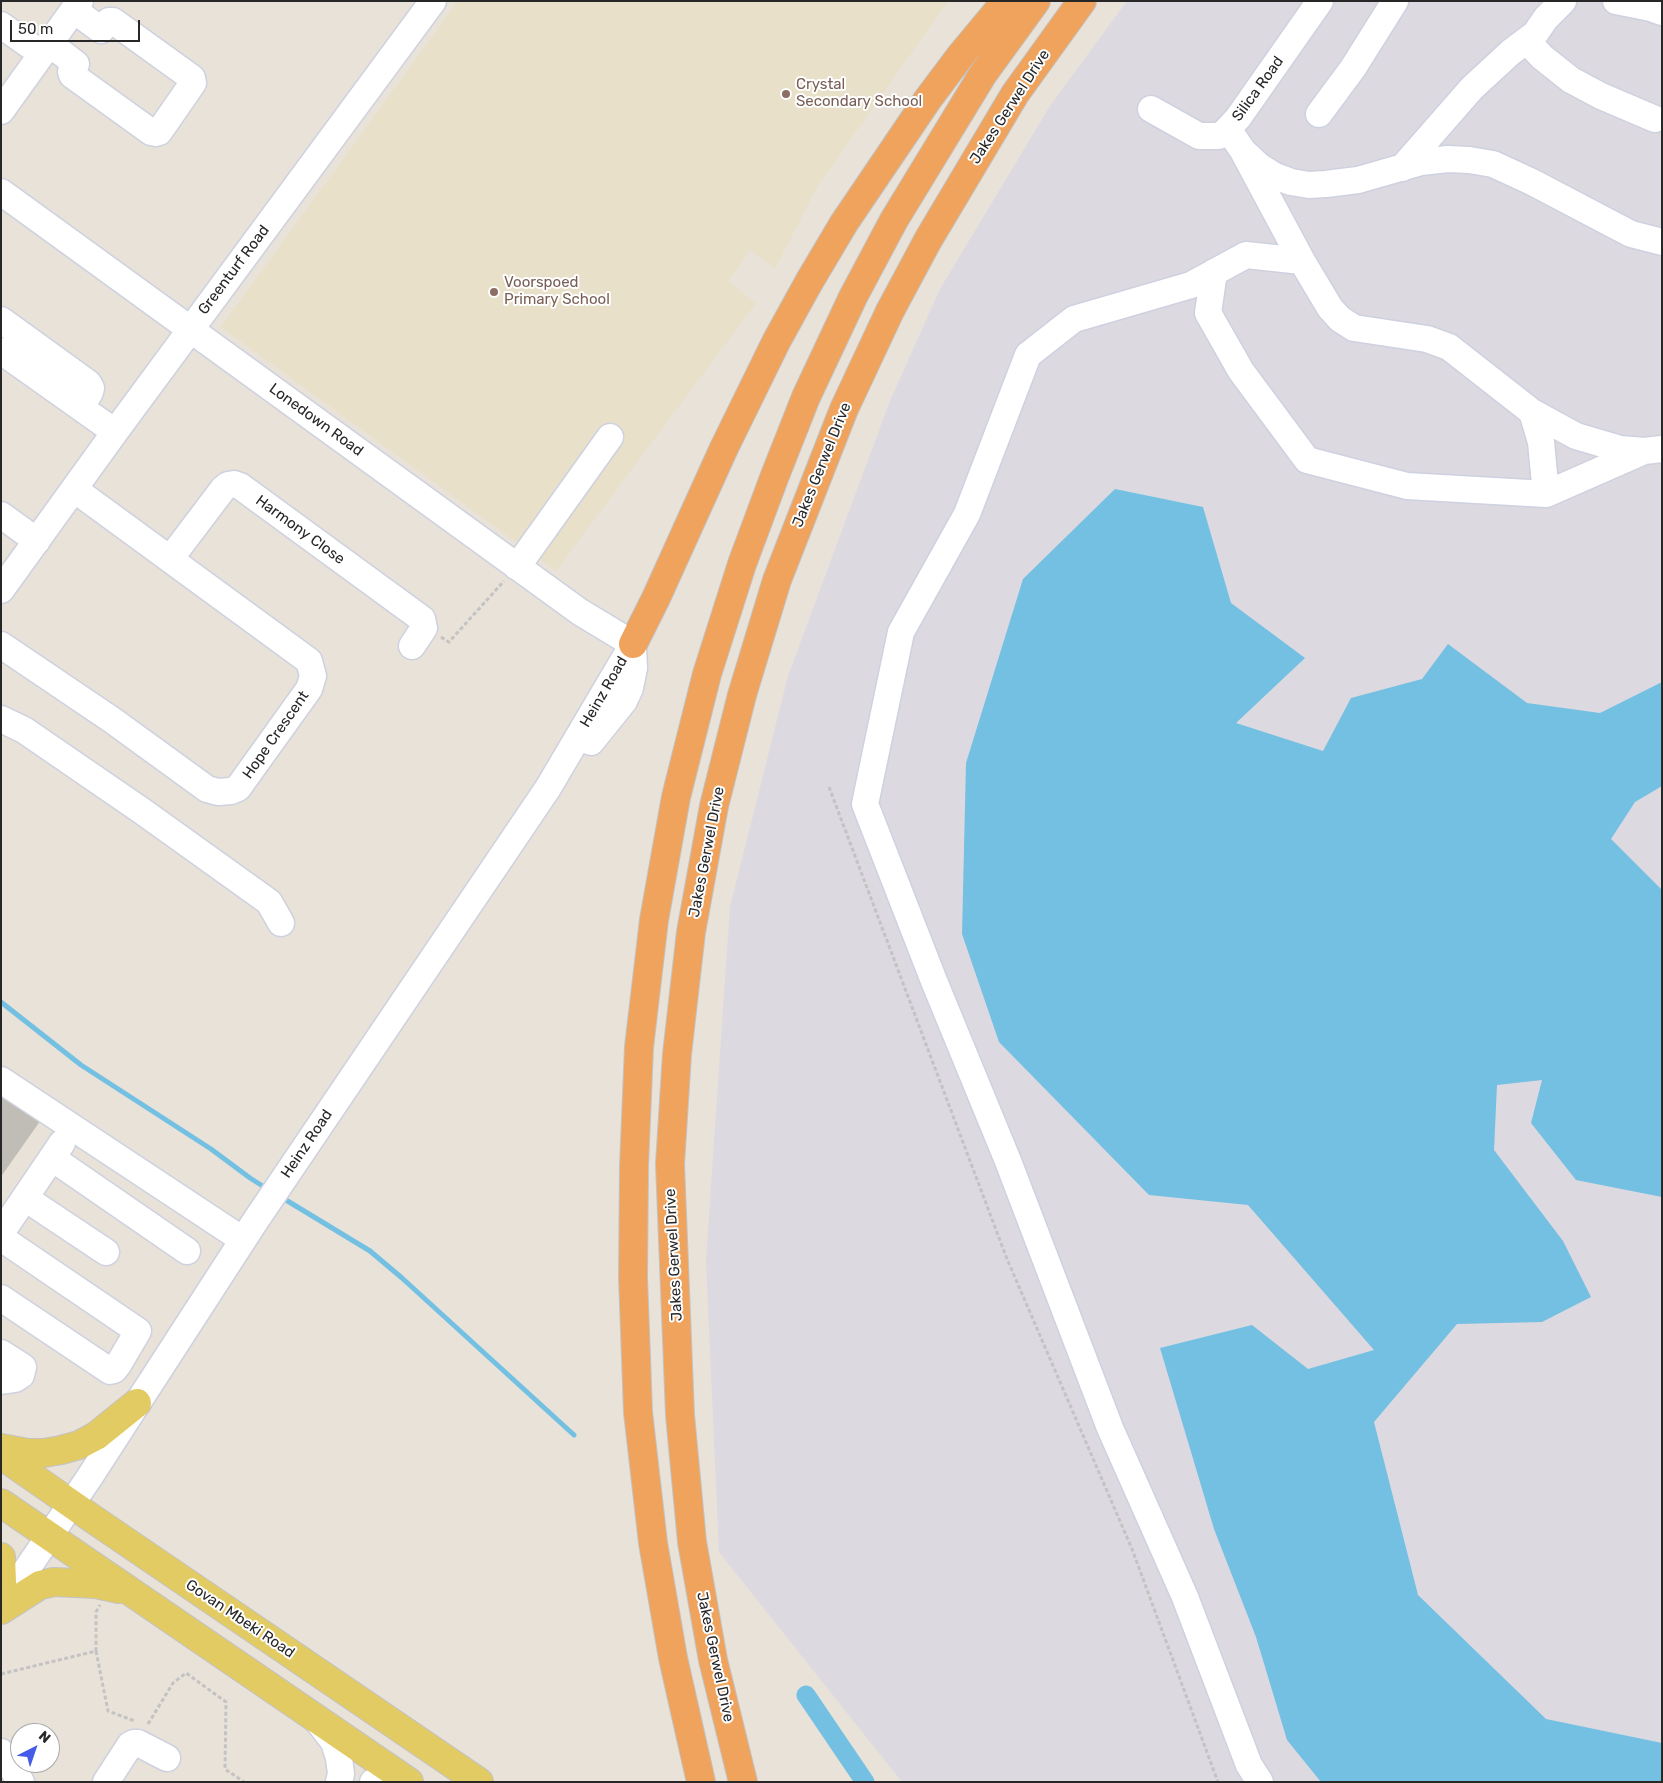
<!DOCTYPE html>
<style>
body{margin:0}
#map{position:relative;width:1663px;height:1783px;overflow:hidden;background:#e8e2d9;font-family:Rubik,sans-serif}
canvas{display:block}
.frame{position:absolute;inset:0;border:2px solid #272727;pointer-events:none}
.north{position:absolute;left:10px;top:1723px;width:50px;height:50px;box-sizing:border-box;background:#fff;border:1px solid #a9a9a9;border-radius:50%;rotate:41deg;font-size:14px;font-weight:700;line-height:20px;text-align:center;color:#272727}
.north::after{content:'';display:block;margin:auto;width:18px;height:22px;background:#455ce9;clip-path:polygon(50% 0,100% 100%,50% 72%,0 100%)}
.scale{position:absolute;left:10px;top:20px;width:130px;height:22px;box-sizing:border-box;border:2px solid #272727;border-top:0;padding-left:6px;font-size:15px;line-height:18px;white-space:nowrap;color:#272727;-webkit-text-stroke:4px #fff;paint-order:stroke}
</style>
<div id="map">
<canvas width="1663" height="1783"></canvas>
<div class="frame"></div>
<div class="north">N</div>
<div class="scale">50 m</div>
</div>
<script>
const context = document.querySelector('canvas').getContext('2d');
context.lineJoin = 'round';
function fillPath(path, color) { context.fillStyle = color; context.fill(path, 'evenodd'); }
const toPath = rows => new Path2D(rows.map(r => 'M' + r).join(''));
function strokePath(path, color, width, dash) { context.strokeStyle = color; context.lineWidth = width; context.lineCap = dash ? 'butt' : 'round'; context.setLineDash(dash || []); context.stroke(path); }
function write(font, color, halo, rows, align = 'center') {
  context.font = font + ' Rubik,sans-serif'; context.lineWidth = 4; context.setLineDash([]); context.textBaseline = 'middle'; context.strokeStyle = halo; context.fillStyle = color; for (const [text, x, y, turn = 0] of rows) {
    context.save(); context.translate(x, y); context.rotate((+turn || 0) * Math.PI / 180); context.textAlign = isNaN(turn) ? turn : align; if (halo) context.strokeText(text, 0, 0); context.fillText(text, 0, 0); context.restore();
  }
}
const industrial = toPath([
 [1127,1,1662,1,1662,1782,902,1782,719,1552,706,1260,730,907,788,676,890,401,940,289,1050,106]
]);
const education = toPath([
 [458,1,948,1,817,187,775,269,750,250,728,281,756,303,556,571,221,327]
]);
const water = toPath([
 [1115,489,1203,507,1231,603,1305,658,1236,723,1323,751,1351,698,1422,679,1448,644,1527,703,1600,713,1662,682,1662,786,1635,802,1611,839,1662,890,1662,1197,1576,1180,1531,1123,1542,1080,1497,1085,1494,1150,1563,1241,1591,1297,1542,1322,1457,1324,1374,1422,1418,1595,1546,1719,1662,1743,1662,1782,1321,1782,1287,1740,1256,1637,1214,1529,1160,1348,1252,1325,1308,1369,1374,1350,1248,1205,1149,1195,999,1042,962,934,966,763,1023,579]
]);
const stream = toPath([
 [1,1002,81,1065,211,1149,250,1178,269,1190],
 [281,1197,370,1251,402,1278,574,1435]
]);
const canal = toPath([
 [806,1695,865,1782]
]);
const building = toPath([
 [1,1096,39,1122,1,1176,1,1096]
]);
const path = toPath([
 [441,637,449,642,504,581],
 [829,787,1007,1259,1132,1549,1218,1782],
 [96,1651,108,1711,135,1721],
 [1,1674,96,1651,96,1612,100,1605],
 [148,1724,173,1683,186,1673,226,1702,225,1769,244,1782]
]);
const minor = toPath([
 [1616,1,1651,8,1662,12],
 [1,25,42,54],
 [1527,41,1542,57,1571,80,1601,96,1655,119],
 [50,44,76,64,71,72,72,75,151,132,156,133,159,132,193,83,192,78,113,21,109,21,101,30,74,10],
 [1151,109,1199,136,1218,136,1224,133,1238,118,1320,1],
 [1,111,80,1],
 [1319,114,1353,68,1395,1],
 [1228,129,1243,151,1259,166,1275,176,1291,182,1309,185,1326,184,1358,180,1421,162,1448,159,1469,160,1493,164,1532,182,1631,234,1662,242],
 [1243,151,1302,261,1330,308,1340,319,1354,328,1427,339,1449,347,1532,412,1576,436,1620,449,1644,451,1662,449],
 [1402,168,1472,88,1511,52,1535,34,1546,18,1563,1],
 [1,192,580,612,633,644],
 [1214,272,1208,313,1241,371,1307,460,1407,486,1546,494,1541,442,1532,412],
 [1,320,88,383,91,388,90,392,81,407],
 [1,351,115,432],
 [1546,494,1644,451],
 [1,515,37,541],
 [170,559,223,489,228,485,234,484,240,486,422,619,424,628,412,646],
 [517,567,610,437],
 [1,590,115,432,433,1],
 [1,645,112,720,207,789,218,792,231,791,238,788,309,689,313,676,309,661,74,489],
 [1,719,24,730,142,811,269,902,281,923],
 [591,742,624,701,630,688,634,668,633,647],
 [1,1080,243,1240],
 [52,1158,187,1251],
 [25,1198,106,1252],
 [1,1233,62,1143],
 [1,1238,138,1331,118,1365,114,1370,110,1371,1,1298],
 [1,1353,23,1367,21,1375,15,1379,1,1381],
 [1,1607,89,1478,254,1223,548,788,633,644],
 [317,1720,334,1742,339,1758,341,1774,339,1782],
 [1,1752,21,1782],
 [106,1782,130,1745,134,1743,138,1743,167,1758],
 [373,1782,385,1780,392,1782],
 [1260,1782,1249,1765,1185,1597,1110,1428,1008,1161,934,981,865,804,901,632,967,514,1028,355,1074,319,1191,285,1246,255,1302,261]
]);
const major = toPath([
 [1,1448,28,1453,44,1453,61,1450,79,1445,96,1436,137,1403],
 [1,1455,93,1519,479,1782],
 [1,1503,409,1782],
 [1,1557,3,1605],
 [1,1610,40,1585,54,1582,96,1584,119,1589]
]);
const highway = toPath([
 [633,644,656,598,724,448,777,340,809,282,844,223,928,99,961,55,1006,1],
 [701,1782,673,1658,653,1543,638,1412,633,1277,634,1166,639,1047,654,920,676,797,707,674,742,564,774,478,806,397,853,297,894,220,983,74,1036,1],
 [743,1782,713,1660,692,1542,680,1415,670,1164,677,1054,691,932,714,806,742,695,777,580,844,409,890,311,928,240,1015,94,1082,1]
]);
const markers = [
 [786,94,5,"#8d6e63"],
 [494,292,5,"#8d6e63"]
];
const educationNames = [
 ["Crystal",796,85],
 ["Secondary School",796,102],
 ["Voorspoed",504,283],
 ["Primary School",504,300]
];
const streetNames = [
 ["Silica Road",1258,89,-54],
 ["Jakes Gerwel Drive",1010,107,-57],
 ["Greenturf Road",234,270,-53],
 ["Lonedown Road",316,420,36],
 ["Jakes Gerwel Drive",822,465,-68],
 ["Harmony Close",300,530,36],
 ["Heinz Road",604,692,-60],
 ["Hope Crescent",276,735,-55],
 ["Jakes Gerwel Drive",707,852,-79],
 ["Heinz Road",307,1144,-56],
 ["Jakes Gerwel Drive",674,1255,-93],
 ["Govan Mbeki Road",240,1619,34],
 ["Jakes Gerwel Drive",715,1657,78]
];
fillPath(industrial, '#dcd9e1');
fillPath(education, '#e9e0c9');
fillPath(water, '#73c0e3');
strokePath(stream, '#73c0e3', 5);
strokePath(canal, '#73c0e3', 19);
fillPath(building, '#c0bcb6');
strokePath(building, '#c3beb3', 1);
strokePath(minor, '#ced1df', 29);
strokePath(major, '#c3c3c3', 30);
strokePath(highway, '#c3c3c3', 30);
strokePath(path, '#c3c3c3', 3, [4, 2.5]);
strokePath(minor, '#fff', 26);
strokePath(major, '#e3cb63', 28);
strokePath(highway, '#efa35d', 28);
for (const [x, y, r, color] of markers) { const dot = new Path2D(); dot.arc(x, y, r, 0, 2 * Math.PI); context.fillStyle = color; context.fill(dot); strokePath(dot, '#fff', 2); }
write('15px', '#785e54', '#fff', educationNames, 'left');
write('15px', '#272727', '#fff', streetNames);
</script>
